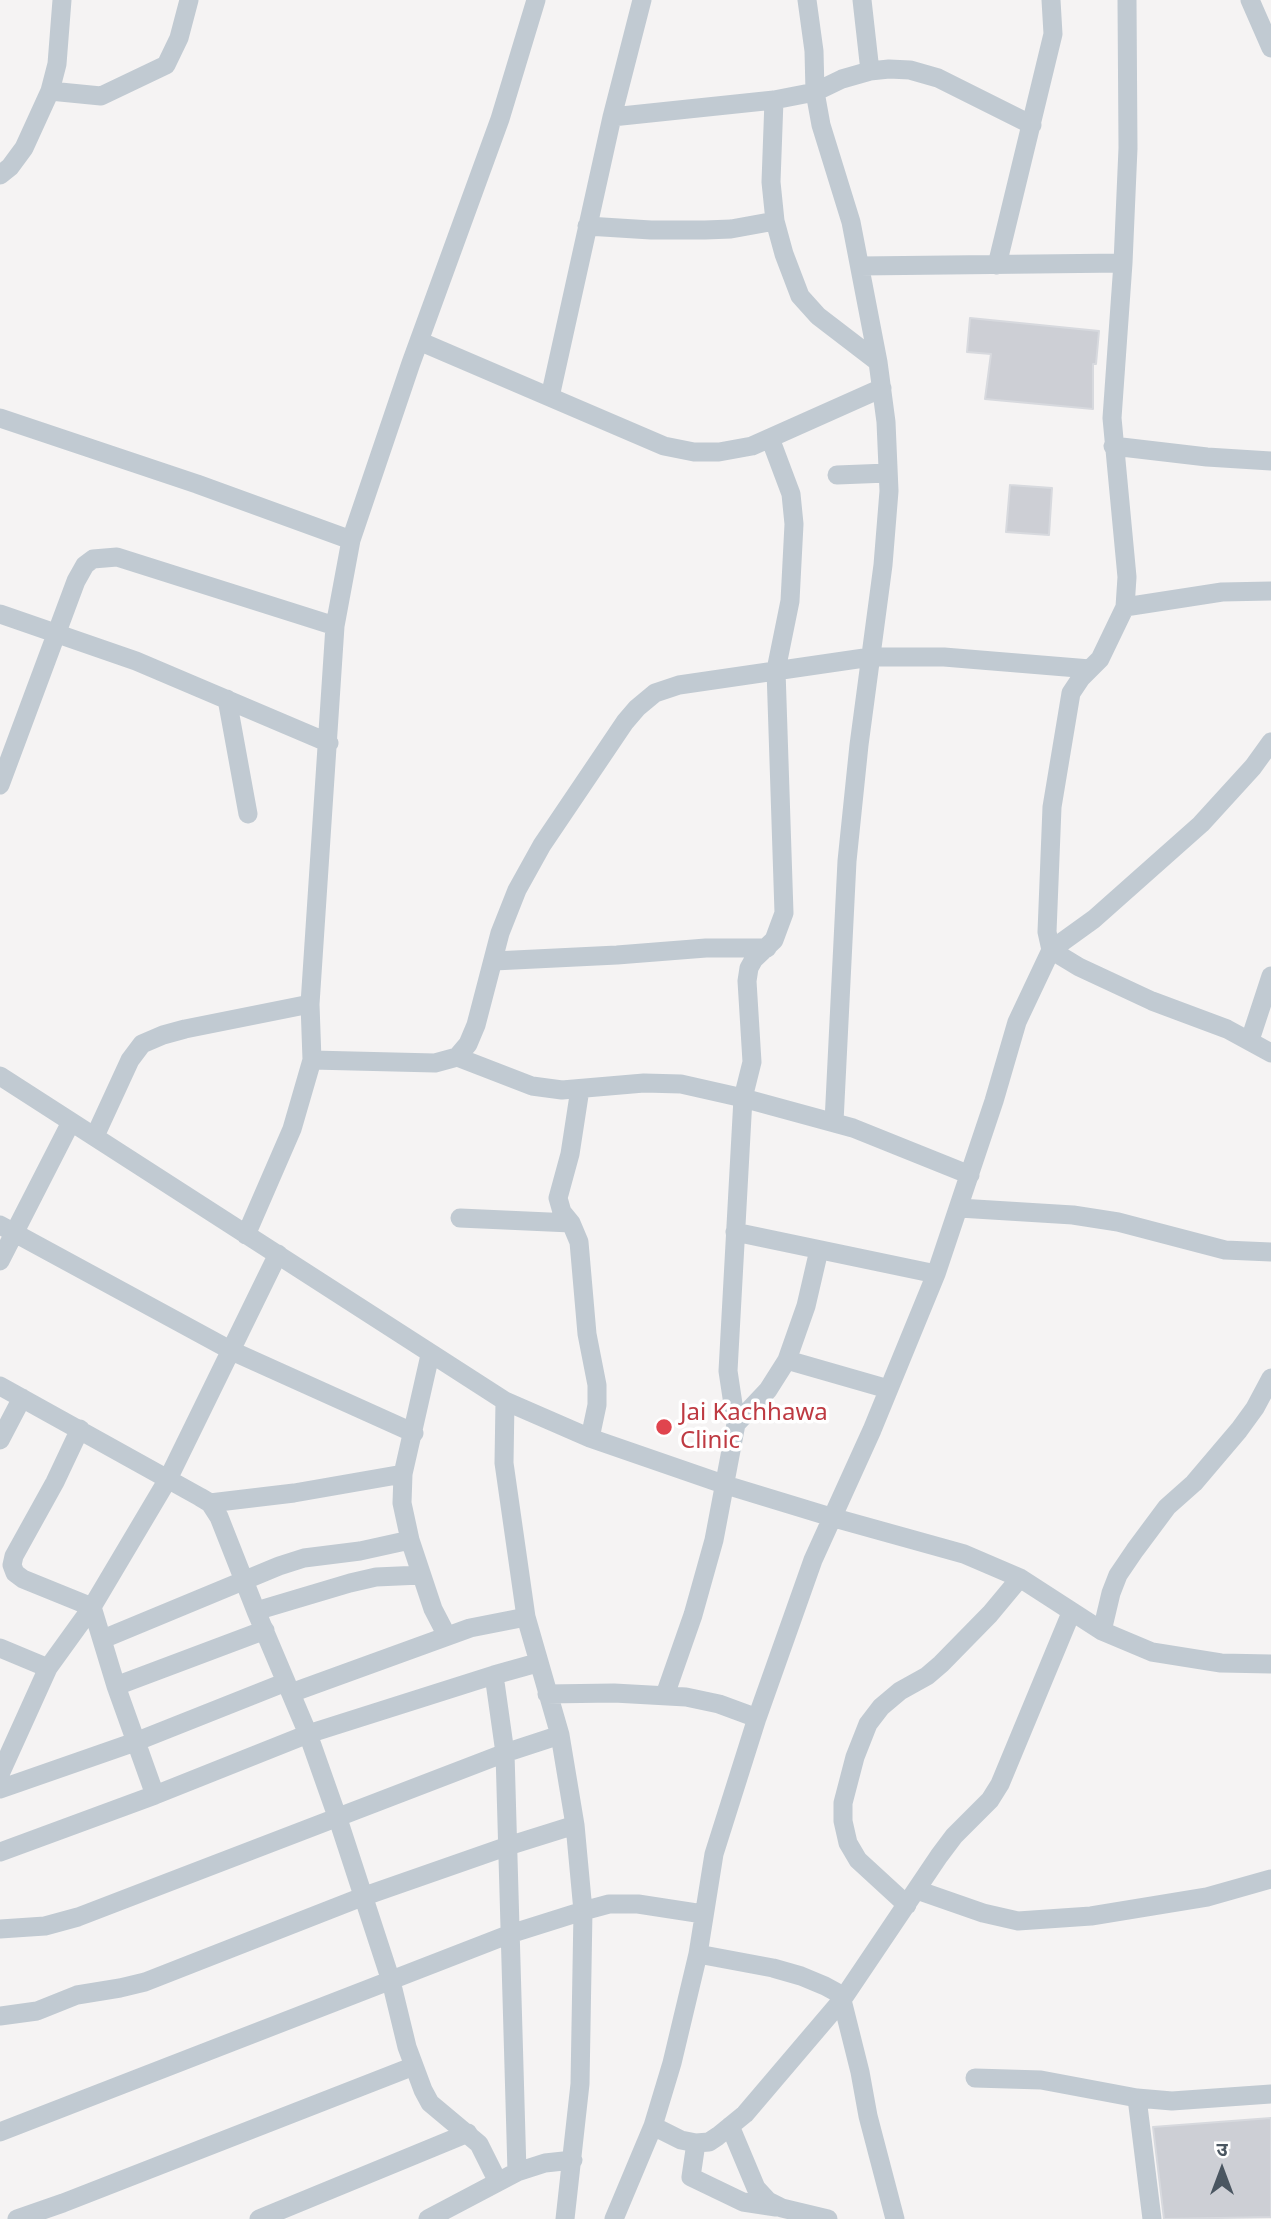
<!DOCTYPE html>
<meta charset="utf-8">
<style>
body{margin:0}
#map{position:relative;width:1271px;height:2219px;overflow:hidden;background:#f5f3f3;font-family:"Noto Sans","Noto Sans Devanagari",sans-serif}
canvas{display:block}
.north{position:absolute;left:1187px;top:2135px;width:70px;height:70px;-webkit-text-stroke:5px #fff;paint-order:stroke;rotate:0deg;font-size:19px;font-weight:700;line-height:28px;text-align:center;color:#4a5661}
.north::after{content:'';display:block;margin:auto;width:24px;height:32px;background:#4a5661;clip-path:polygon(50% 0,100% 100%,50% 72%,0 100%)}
</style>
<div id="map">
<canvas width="1271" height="2219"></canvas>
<div class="north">उ</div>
</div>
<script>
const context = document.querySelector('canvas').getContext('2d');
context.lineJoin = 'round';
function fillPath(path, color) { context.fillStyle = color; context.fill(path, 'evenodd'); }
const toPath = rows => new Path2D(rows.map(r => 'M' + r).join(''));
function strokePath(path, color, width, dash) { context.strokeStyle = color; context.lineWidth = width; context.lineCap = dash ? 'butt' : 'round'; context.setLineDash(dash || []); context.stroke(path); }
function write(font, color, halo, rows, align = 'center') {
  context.font = font + ' "Noto Sans",sans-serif'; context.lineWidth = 7; context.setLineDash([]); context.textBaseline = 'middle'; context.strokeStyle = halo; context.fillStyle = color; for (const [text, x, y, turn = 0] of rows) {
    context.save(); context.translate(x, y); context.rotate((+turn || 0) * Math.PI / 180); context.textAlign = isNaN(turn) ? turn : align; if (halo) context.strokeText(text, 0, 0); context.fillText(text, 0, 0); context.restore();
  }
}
const building = toPath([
 [970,318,1099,331,1096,364,1093,364,1093,409,985,399,991,354,967,352,970,318],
 [1010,485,1052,488,1049,535,1006,532,1010,485],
 [1271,2118,1271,2217,1164,2219,1153,2127,1271,2118]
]);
const minor = toPath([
 [807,0,814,51,815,92,821,125,851,222,878,362,886,422,889,491,883,565,859,745,847,861,834,1122],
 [862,0,870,71],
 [1127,0,1128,148,1123,263,1112,418,1127,577,1125,607,1100,659,1081,678,1071,693,1052,807,1047,932,1051,950,1079,967,1152,1001,1227,1029,1271,1053],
 [1250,0,1271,48],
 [50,91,101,96,166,65,179,38,189,0],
 [774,100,771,182,775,221,784,254,800,296,818,316,878,362],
 [612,117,774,100,815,92,842,79,870,71,889,69,910,70,938,78,1032,125],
 [0,175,10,167,24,148,50,91,57,64,62,0],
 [587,226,651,230,705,230,731,229,775,221],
 [997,265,1053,34,1051,0],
 [860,266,1123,263],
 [419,341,664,446,694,452,719,452,752,446,882,388],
 [550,397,612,117,642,0],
 [0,418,197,484,351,540],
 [1113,446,1207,457,1271,461],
 [837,475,888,473],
 [1125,607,1222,592,1271,591],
 [0,614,136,661,329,743],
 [227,699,248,814],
 [0,785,76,581,85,565,93,559,117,557,335,626],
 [494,961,617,955,706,948,767,948],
 [1250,1040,1271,976],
 [457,1057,532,1086,562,1090,644,1083,681,1084,743,1098,853,1128,970,1175],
 [312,1060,435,1063,457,1057,468,1044,476,1025,500,933,517,890,542,845,625,722,637,708,655,693,679,685,871,657,944,657,1090,669],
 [0,1076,505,1401,590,1438,726,1485,831,1517,964,1554,1020,1578,1102,1631,1152,1652,1221,1663,1271,1664],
 [580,1089,570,1154,558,1198,562,1212,571,1223,579,1242,587,1334,597,1385,597,1405,590,1438],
 [95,1136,130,1060,142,1044,163,1035,185,1029,310,1004],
 [959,1208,1073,1215,1118,1222,1225,1250,1271,1252],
 [460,1218,571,1223],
 [0,1225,232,1351,414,1433],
 [735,1232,936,1274],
 [246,1235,292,1129,312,1060,310,1004,335,626,351,540,411,363,500,119,536,0],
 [0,1261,71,1122],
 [787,1360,888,1389],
 [0,1386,200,1497,210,1503,219,1517,256,1611,308,1734,338,1819,391,1981,407,2047,423,2090,430,2103,479,2144,498,2182],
 [505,1401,504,1463,526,1617,560,1735,575,1825,583,1911,580,2084,565,2219],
 [736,1424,768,1390,787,1360,806,1306,819,1250],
 [80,1429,55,1482,14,1556,12,1565,15,1573,23,1579,92,1607,116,1686,155,1795],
 [0,1440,22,1398],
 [403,1474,402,1503,410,1540,433,1609,447,1636],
 [210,1503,294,1493,403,1474,430,1355],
 [256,1611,350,1583,376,1577,421,1575],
 [1102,1631,1111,1593,1118,1575,1135,1550,1167,1507,1194,1483,1239,1430,1255,1408,1271,1378],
 [103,1639,279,1566,304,1558,360,1551,410,1540],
 [0,1648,48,1668],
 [116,1686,265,1630],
 [291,1693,470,1628,526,1617],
 [547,1694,614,1693,686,1697,719,1704,757,1718],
 [665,1695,693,1615,714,1540,736,1424,728,1371,743,1098,752,1062,747,981,749,968,754,959,774,940,784,913,776,670,790,601,794,524,791,494,770,438],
 [0,1774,48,1668,92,1607,168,1479,278,1254],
 [0,1789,135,1742,286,1682],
 [0,1852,155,1795,308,1734,494,1675],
 [917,1890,983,1913,1018,1921,1091,1916,1207,1897,1271,1879],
 [907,1905,858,1860,848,1843,843,1821,843,1803,855,1757,868,1724,881,1707,900,1691,927,1676,941,1664,990,1614,1020,1578],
 [0,1929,45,1926,78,1917,505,1753,560,1735],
 [698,1954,773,1968,801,1976,825,1986,836,1992,842,2000,860,2072,868,2116,895,2219],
 [0,2016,37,2011,77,1995,120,1988,145,1982,362,1897,508,1846,575,1825],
 [975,2078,1041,2080,1137,2098,1172,2101,1271,2094],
 [1137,2098,1152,2219],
 [653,2126,681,2140,696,2143,709,2142,718,2136,745,2114,842,2000,939,1856,954,1836,990,1800,1000,1784,1071,1613],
 [730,2126,756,2188,768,2201,782,2208,828,2219],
 [0,2132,510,1934,583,1911,609,1904,638,1904,703,1914],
 [696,2143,691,2177,743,2202,776,2207],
 [517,2172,505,1753,494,1675,537,1663],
 [17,2219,63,2203,414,2066],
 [259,2219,468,2133],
 [428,2219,517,2172,545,2163,573,2160],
 [614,2219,653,2126,672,2063,698,1954,714,1854,757,1718,813,1560,872,1430,936,1274,994,1101,1017,1022,1051,950,1094,919,1201,824,1253,767,1271,742]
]);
const markers = [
 [664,1427,9,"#e0444e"]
];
const healthNames = [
 ["Jai Kachhawa",680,1413],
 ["Clinic",680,1441]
];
fillPath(building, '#cdcfd5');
strokePath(building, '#d7d9de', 2);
strokePath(minor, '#c1cad2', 19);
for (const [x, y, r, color] of markers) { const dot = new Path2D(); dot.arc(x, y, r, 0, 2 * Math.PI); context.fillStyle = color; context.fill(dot); strokePath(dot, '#fff', 2.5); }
write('24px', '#be3a42', '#fff', healthNames, 'left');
</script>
